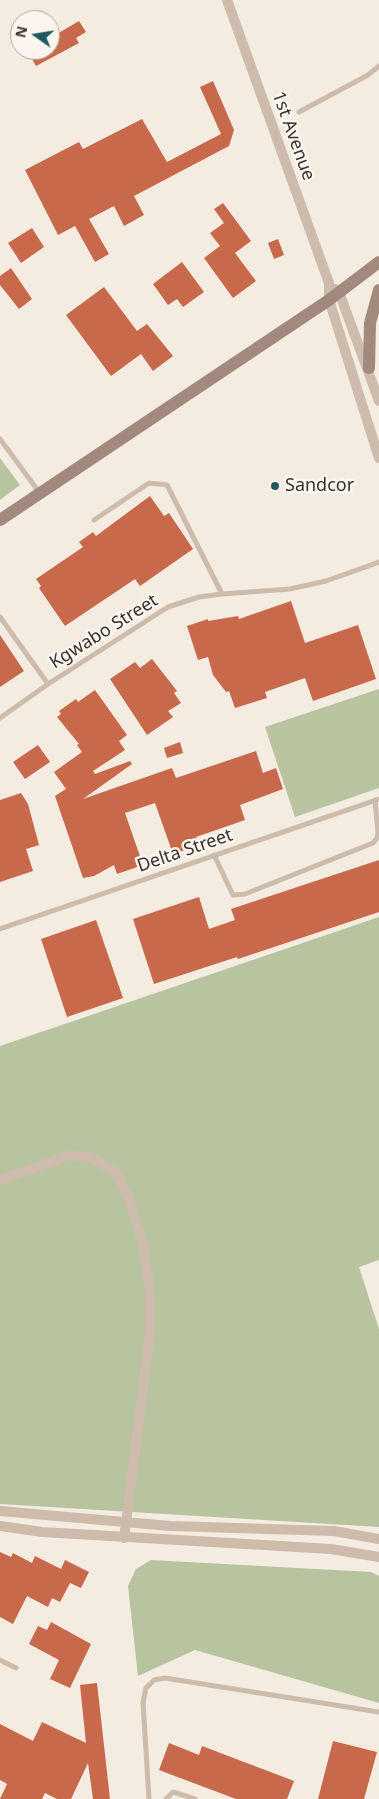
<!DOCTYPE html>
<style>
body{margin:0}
#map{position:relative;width:379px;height:1799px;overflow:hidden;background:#f4ebe1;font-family:"Noto Sans",sans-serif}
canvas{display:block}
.north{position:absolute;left:10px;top:10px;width:50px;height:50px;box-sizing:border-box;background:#fbf5ee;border:1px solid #aea6a0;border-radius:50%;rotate:283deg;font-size:14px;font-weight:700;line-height:20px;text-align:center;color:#3b302b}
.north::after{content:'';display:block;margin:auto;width:18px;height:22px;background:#1f5a5e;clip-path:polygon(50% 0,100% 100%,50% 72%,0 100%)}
</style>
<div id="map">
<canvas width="379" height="1799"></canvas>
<div class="north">N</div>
</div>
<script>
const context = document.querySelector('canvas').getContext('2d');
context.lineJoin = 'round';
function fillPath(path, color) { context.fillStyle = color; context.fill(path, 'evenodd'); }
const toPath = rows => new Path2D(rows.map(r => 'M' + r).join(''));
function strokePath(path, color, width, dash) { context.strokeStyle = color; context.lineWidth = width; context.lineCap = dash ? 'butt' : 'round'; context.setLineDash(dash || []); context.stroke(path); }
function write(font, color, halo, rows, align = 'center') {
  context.font = font + ' "Noto Sans",sans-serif'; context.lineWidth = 5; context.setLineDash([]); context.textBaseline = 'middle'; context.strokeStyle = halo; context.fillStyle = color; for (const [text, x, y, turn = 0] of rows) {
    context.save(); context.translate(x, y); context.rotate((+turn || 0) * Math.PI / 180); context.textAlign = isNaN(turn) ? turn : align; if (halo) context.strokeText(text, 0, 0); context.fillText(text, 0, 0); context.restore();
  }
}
const green = toPath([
 [0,458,20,485,0,500],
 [379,689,379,788,295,817,265,727],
 [379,917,379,1260,359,1267,379,1329,379,1527,0,1504,0,1046],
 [151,1560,371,1572,379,1576,379,1703,195,1650,138,1676,128,1586,136,1569]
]);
const building = toPath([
 [79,21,86,32,76,38,79,43,36,66,27,50,50,50,50,38],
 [213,81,234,130,229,146,134,196,144,215,124,226,114,206,89,219,109,254,95,262,75,226,58,235,25,170,79,142,83,149,142,119,167,162,221,134,200,87],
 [223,203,251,241,235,253,256,281,233,298,204,258,220,246,210,233,224,223,214,209],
 [32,228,44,247,21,263,8,243],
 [278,239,284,255,274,259,268,243],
 [182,262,204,292,183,307,177,299,168,305,153,284],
 [11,268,32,299,19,309,0,285,0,276],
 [104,287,137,331,147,324,173,356,153,371,141,354,111,376,66,315],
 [150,496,164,516,169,513,193,549,140,586,135,579,65,626,39,588,41,586,36,579,83,547,79,542,93,532,96,536],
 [291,601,305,643,358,625,376,679,313,701,305,678,265,692,267,698,235,708,229,691,226,692,213,675,208,657,198,660,187,626,208,619,208,621,238,616,239,619],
 [0,635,24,671,0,687],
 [152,659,177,691,174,693,181,703,168,711,173,717,147,735,110,679,135,662,140,668],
 [95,690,127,735,119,741,125,750,93,771,95,774,130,761,132,764,83,799,172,768,176,778,256,751,263,773,276,768,283,789,240,805,245,820,196,837,199,845,173,854,155,803,125,813,143,865,117,874,114,865,94,876,83,878,55,796,66,789,54,772,82,752,77,745,79,744,57,717,61,714,59,711,76,699,78,702],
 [180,742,183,753,167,758,164,748],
 [38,745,50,762,25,779,13,762],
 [21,793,28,804,39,845,26,849,33,871,0,882,0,800],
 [379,860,379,912,238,959,237,957,154,984,133,919,199,897,209,929,235,920,231,909],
 [96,920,123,998,67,1017,41,939],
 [0,1552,11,1557,13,1553,32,1563,35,1556,61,1569,65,1560,89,1572,81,1588,70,1583,60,1602,52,1598,48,1607,27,1596,13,1624,0,1617],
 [51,1622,91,1644,70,1688,50,1679,59,1660,29,1644,38,1626,47,1630],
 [97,1683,110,1799,93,1799,88,1763,71,1799,57,1799,45,1793,42,1799,0,1799,7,1784,0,1780,0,1724,33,1741,42,1722,86,1743,80,1685],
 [333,1741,377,1752,364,1799,318,1799],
 [169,1743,199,1755,202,1746,294,1781,287,1799,236,1799,159,1770]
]);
const service = toPath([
 [299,112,368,75,379,66],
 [0,439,39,492],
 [94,520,149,483,167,485,222,594],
 [0,617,48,684],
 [0,718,48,684,168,607,199,597,222,594,290,589,326,581,379,562],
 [214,855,233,895,245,894,373,843,377,838,378,833,375,800],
 [0,929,379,799],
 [0,1660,16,1668],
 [149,1799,143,1703,146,1688,154,1680,165,1678,379,1712],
 [166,1799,173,1792,195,1799]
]);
const minor = toPath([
 [227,0,329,283,329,300,379,458],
 [335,289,339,292,379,401],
 [0,1180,69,1156,82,1156,97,1160,116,1173,129,1199,143,1245,150,1291,150,1335,124,1538],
 [0,1511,170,1526,334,1531,379,1539],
 [0,1526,42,1532,331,1549,379,1557]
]);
const secondary = toPath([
 [369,368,370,323,379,290],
 [0,520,329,300,379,262]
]);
const markers = [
 [275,486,5,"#1f5a5e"]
];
const streetNames = [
 ["1st Avenue",293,136,70],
 ["Kgwabo Street",104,632,-32],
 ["Delta Street",185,851,-19]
];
const poiNames = [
 ["Sandcor",285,486]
];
fillPath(green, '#b8c4a0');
fillPath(building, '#c8694b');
strokePath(service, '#cdbbac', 5);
strokePath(minor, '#cdbbac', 10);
strokePath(secondary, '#a18a7d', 12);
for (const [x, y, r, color] of markers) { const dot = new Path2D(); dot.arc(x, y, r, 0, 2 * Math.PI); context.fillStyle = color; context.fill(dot); strokePath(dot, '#fbf5ee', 2); }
write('18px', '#3b302b', '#fbf5ee', streetNames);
write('18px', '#3b302b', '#fbf5ee', poiNames, 'left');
</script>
